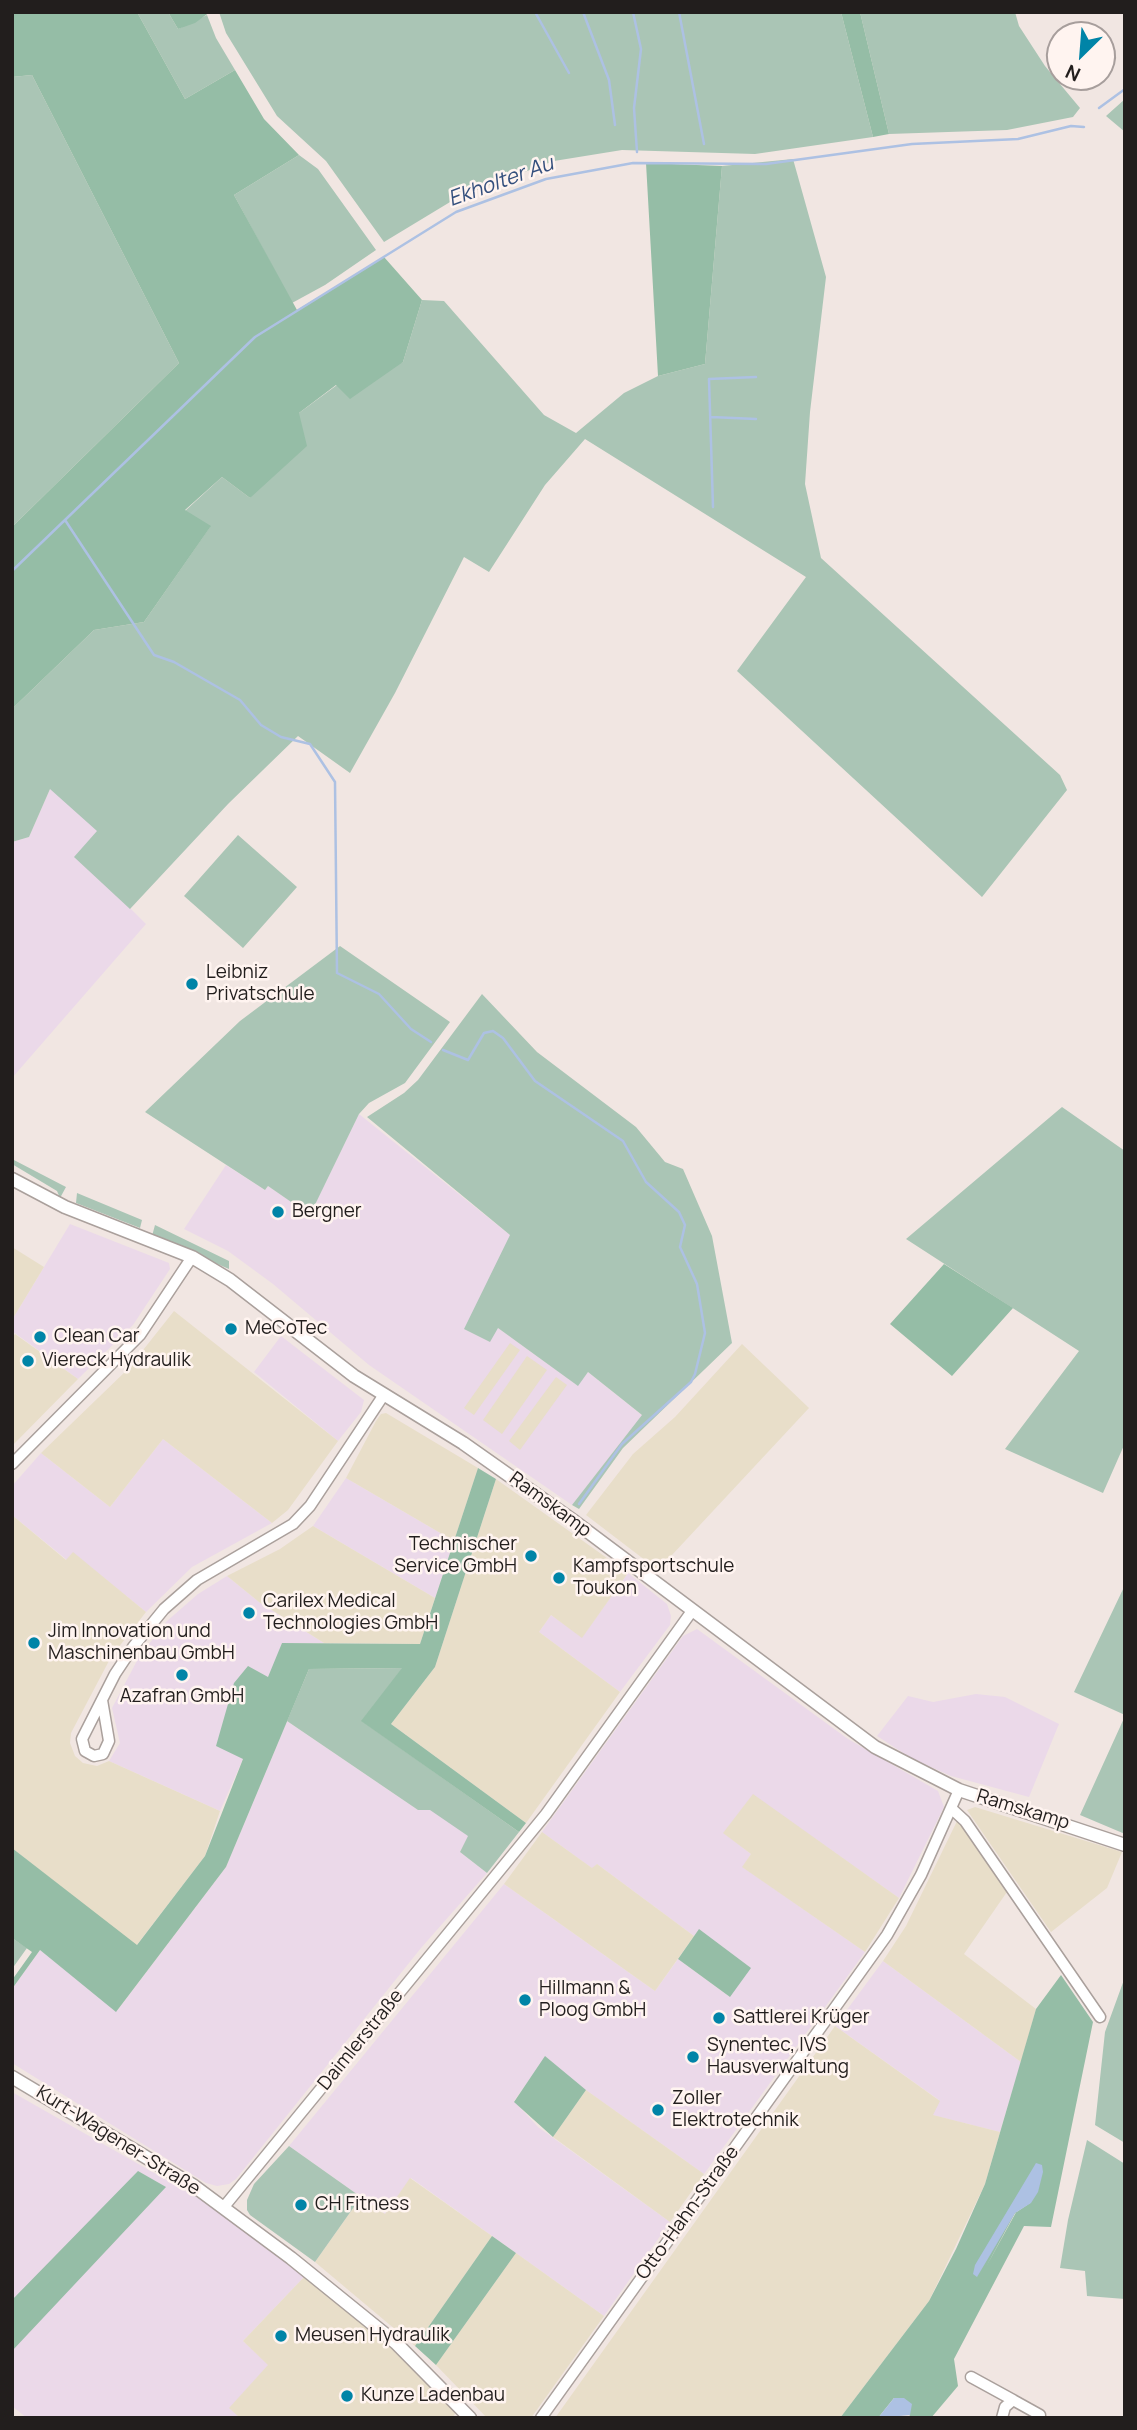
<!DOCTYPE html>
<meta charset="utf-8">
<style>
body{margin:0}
#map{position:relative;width:1137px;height:2430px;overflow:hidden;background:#f1e6e2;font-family:Manrope,sans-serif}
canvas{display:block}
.frame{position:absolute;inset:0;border:14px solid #221e1d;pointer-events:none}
.north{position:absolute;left:1046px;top:21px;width:70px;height:70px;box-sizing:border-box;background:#fff4f0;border:2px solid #a79e9c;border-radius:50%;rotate:205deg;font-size:19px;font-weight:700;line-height:28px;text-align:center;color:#221e1d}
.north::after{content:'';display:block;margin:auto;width:24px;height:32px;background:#0084a7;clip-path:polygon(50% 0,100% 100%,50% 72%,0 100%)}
</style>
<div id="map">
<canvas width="1137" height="2430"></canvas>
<div class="frame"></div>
<div class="north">N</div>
</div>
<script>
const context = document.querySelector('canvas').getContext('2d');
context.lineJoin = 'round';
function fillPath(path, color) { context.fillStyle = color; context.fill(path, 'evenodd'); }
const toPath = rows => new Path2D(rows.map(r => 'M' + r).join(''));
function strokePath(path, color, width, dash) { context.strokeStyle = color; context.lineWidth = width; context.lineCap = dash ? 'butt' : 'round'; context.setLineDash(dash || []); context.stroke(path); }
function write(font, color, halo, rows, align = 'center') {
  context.font = font + ' Manrope,sans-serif'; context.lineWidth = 5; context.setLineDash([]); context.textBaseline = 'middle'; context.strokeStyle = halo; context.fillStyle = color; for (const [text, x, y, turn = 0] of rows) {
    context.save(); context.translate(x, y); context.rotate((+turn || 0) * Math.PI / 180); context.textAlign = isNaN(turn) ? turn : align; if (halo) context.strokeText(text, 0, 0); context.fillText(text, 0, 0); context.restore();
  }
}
const commercial = toPath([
 [50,789,228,804,130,908,146,924,12,1078,12,842,29,837],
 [359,1114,510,1235,498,1328,577,1385,588,1372,643,1416,572,1505,369,1365,273,1284,228,1251,184,1229,226,1165,265,1190,268,1186,310,1214],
 [70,1224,169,1263,170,1269,133,1325,78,1379,12,1331,12,1320],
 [281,1336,364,1400,361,1412,338,1441,254,1372],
 [163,1439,272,1523,192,1567,146,1612,73,1553,67,1560,12,1515,12,1486,41,1453,110,1507],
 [346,1478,454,1541,435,1598,313,1526],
 [628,1573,667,1604,671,1616,670,1625,620,1692,539,1632,551,1615,582,1637],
 [227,1576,259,1602,324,1643,282,1643,243,1759,220,1811,109,1761,120,1743,112,1708,139,1657,167,1621,198,1594],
 [697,1629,848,1739,938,1791,944,1807,899,1898,753,1795,724,1833,751,1854,743,1867,865,1952,704,2174,573,2081,546,2057,514,2101,538,2127,670,2222,604,2316,411,2178,385,2214,289,2146,504,1884,655,1991,678,1959,730,1997,699,1930,694,1936,597,1864,593,1869,542,1832,683,1636],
 [976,1694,1005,1697,1059,1724,1029,1797,951,1776,911,1758,877,1736,908,1696,933,1702],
 [287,1721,418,1810,430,1809,469,1836,460,1852,487,1873,421,1948,236,2179,229,2184,217,2186,206,2183,12,2063,12,1989,40,1950,117,2011,226,1867],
 [883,1961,1021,2062,1000,2132,932,2115,939,2100,835,2026],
 [12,2092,219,2210,305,2276,243,2341,269,2365,230,2408,240,2418,27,2418,12,2406]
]);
const industrial = toPath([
 [12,1247,44,1267,12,1320],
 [174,1311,338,1441,288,1510,272,1523,163,1439,110,1507,41,1453,128,1369],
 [15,1334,78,1379,12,1446,12,1338],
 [510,1343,520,1350,474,1415,464,1408],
 [742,1344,809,1408,658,1570,586,1515,633,1454,675,1417],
 [527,1356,547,1370,502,1434,483,1420],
 [556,1377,567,1385,520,1450,509,1441],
 [386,1413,478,1468,454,1541,346,1478,376,1421,381,1414],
 [496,1479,628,1573,582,1638,551,1615,539,1632,620,1692,526,1823,391,1724,435,1667],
 [12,1515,66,1560,73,1552,146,1612,111,1657,71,1733,70,1743,75,1756,83,1763,97,1766,109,1761,220,1811,205,1856,136,1946,12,1848],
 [313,1526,435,1598,420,1644,324,1643,259,1602,227,1576,280,1549],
 [753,1794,899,1898,865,1952,742,1867,751,1854,723,1833],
 [975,1807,1122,1852,1107,1888,1051,1932,967,1810],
 [958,1819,1009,1889,964,1954,1036,2009,1021,2062,883,1961,906,1926],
 [542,1832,592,1868,597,1864,694,1936,655,1991,504,1884],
 [835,2026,940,2101,933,2115,1000,2132,985,2184,929,2301,840,2418,555,2418],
 [586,2090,704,2174,670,2222,553,2137],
 [410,2178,492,2236,415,2346,315,2262,361,2197,385,2214],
 [516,2253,604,2316,531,2418,487,2418,436,2365],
 [305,2276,370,2328,458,2410,452,2418,240,2418,229,2408,268,2365,243,2341]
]);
const green = toPath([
 [137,12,168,12,178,29,207,15,216,38,235,70,185,99],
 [219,12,841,12,873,137,755,154,622,150,554,161,460,196,384,242,326,161,277,116,226,33],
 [860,12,1015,12,1019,26,1045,66,1080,108,1073,117,1007,130,889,134],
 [32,75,179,363,12,527,12,77],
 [1125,99,1125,132,1106,116],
 [299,155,318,169,376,250,325,285,292,303,234,195],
 [793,159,826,277,810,412,805,484,821,558,1060,775,1067,790,982,897,737,671,806,577,585,439,545,485,489,572,464,557,395,693,350,773,298,736,228,804,130,909,74,857,97,831,50,789,29,837,12,842,12,709,94,630,144,622,210,527,185,511,222,477,250,498,299,413,337,385,403,362,422,300,444,301,544,415,576,433,624,393,658,376,705,364,722,166],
 [238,835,297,887,243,948,184,896],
 [340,946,450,1022,405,1083,369,1103,359,1114,310,1215,268,1186,265,1190,145,1112,240,1021],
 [482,994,537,1052,636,1127,665,1162,683,1169,712,1236,732,1343,623,1448,579,1509,572,1505,642,1415,588,1372,578,1386,498,1328,490,1342,464,1329,510,1235,367,1117,404,1093,418,1080],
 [1062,1107,1125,1151,1125,1443,1103,1493,1005,1449,1079,1351,906,1239],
 [12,1159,66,1187,60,1198,57,1191,12,1164],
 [77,1193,142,1220,140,1228,76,1203],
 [155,1225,229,1261,229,1269,152,1236],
 [1125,1585,1125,1715,1074,1692],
 [403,1668,362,1721,519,1832,487,1873,460,1852,468,1836,430,1810,418,1810,287,1721,309,1669],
 [1125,1716,1125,1834,1080,1815],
 [12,1938,27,1948,12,1969],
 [1125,1977,1125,2143,1095,2125,1105,2032],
 [1087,2140,1125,2164,1125,2299,1087,2296,1085,2271,1060,2268,1068,2220],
 [289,2146,361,2197,315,2262,250,2215,247,2210,247,2200,254,2184]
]);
const forest = toPath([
 [12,12,137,12,185,99,235,70,264,119,299,155,234,195,297,310,384,257,422,300,403,362,350,399,336,385,299,413,307,446,250,498,222,477,185,510,211,526,144,622,94,630,12,709,12,527,179,363,32,75,12,77],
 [168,12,210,12,195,23,178,29],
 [841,12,860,12,889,134,873,137],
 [646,163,722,166,705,364,658,376],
 [944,1264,1013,1308,952,1376,890,1324],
 [478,1468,496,1479,435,1667,391,1724,526,1823,519,1832,361,1721,402,1668,309,1669,226,1867,116,2012,40,1950,12,1989,12,1980,32,1952,12,1938,12,1848,137,1945,205,1856,243,1759,216,1746,234,1683,248,1666,268,1677,282,1643,420,1644],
 [699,1929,751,1968,730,1997,678,1959],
 [1061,1975,1093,2022,1051,2227,1024,2226,954,2359,958,2386,931,2418,908,2418,910,2415,894,2398,878,2418,840,2418,929,2301,956,2249,985,2184,1036,2009],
 [1042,2165,1030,2203,1015,2213,986,2267],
 [545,2056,586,2090,553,2137,514,2102],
 [138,2171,166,2187,12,2351,12,2300],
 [492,2236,516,2253,436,2365,415,2346]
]);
const water = toPath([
 [1036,2163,1042,2165,1043,2172,1038,2192,1031,2203,1015,2213,977,2277,973,2274,975,2265],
 [894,2398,904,2398,912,2404,910,2415,878,2418]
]);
const stream = toPath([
 [535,12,569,73],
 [583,12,609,80,615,125],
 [633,12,641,49,634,108,637,152],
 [679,12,704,144],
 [1099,108,1125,89],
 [711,417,756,419],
 [713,507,709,379,756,377],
 [65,520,154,655,174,662,240,700,261,725,281,737,310,744,335,782,337,973,379,994,411,1029,431,1042],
 [12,571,255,337,456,212,546,179,633,163,766,164,912,144,1018,139,1071,126,1084,127],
 [443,1050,468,1060,484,1033,493,1031,503,1038,535,1081,623,1141,646,1182,679,1212,685,1225,680,1247,697,1284,705,1333,695,1374,691,1382,622,1444,579,1504]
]);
const minor = toPath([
 [12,1464,140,1335,192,1257],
 [102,1700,109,1741,103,1754,94,1756,85,1751,82,1739,115,1674,133,1647,164,1609,197,1580,293,1524,310,1506,383,1396],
 [952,1809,965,1821,1100,2017],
 [223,2208,546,1814,692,1611],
 [971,2377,1013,2400],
 [541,2418,887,1935,921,1875,959,1790],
 [1002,2418,1005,2407,1013,2400,1040,2415]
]);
const tertiary = toPath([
 [12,1179,65,1207,192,1257,230,1280,354,1376,463,1443,575,1522,875,1747,959,1790,1125,1845],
 [12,2077,194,2186,291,2258,396,2343,470,2418]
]);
const markers = [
 [192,984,7,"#0084a7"],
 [278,1212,7,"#0084a7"],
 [231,1329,7,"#0084a7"],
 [40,1337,7,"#0084a7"],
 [28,1361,7,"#0084a7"],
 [531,1556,7,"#0084a7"],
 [559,1578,7,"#0084a7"],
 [249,1613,7,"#0084a7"],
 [34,1643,7,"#0084a7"],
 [182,1675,7,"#0084a7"],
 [525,2000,7,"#0084a7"],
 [719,2018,7,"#0084a7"],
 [693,2057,7,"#0084a7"],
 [658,2110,7,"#0084a7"],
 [301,2205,7,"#0084a7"],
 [281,2336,7,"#0084a7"],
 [347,2396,7,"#0084a7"]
];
const poiNames = [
 ["Leibniz",206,973],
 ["Privatschule",206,995],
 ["Bergner",292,1212],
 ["MeCoTec",245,1329],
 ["Clean Car",54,1337],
 ["Viereck Hydraulik",42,1361],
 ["Technischer",517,1545,"right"],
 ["Service GmbH",517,1567,"right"],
 ["Kampfsportschule",573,1567],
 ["Toukon",573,1589],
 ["Carilex Medical",263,1602],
 ["Technologies GmbH",263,1624],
 ["Jim Innovation und",48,1632],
 ["Maschinenbau GmbH",48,1654],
 ["Azafran GmbH",182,1697,"center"],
 ["Hillmann &",539,1989],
 ["Ploog GmbH",539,2011],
 ["Sattlerei Krüger",733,2018],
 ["Synentec, IVS",707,2046],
 ["Hausverwaltung",707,2068],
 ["Zoller",672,2099],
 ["Elektrotechnik",672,2121],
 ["CH Fitness",315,2205],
 ["Meusen Hydraulik",295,2336],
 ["Kunze Ladenbau",361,2396]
];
const streetNames = [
 ["Ramskamp",550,1505,36],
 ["Ramskamp",1023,1810,17],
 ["Daimlerstraße",361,2040,-51],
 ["Kurt-Wagener-Straße",118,2141,32],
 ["Otto-Hahn-Straße",688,2213,-54]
];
const waterNames = [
 ["Ekholter Au",501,182,-20]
];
fillPath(commercial, '#ebd9e9');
fillPath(industrial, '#e8dec9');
fillPath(green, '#aac5b5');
fillPath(forest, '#95bda6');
fillPath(water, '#adc1e3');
strokePath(stream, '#adc1e3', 2.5);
strokePath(minor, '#aaa09c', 13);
strokePath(tertiary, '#aaa09c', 15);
strokePath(minor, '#fff', 10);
strokePath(tertiary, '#fff', 12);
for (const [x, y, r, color] of markers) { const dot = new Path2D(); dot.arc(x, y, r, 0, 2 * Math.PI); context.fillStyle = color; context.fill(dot); strokePath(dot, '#fff4f0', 2.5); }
write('19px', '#221e1d', '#fff4f0', poiNames, 'left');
write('19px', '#221e1d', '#fff4f0', streetNames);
write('italic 21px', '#344f7d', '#fff4f0', waterNames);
</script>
